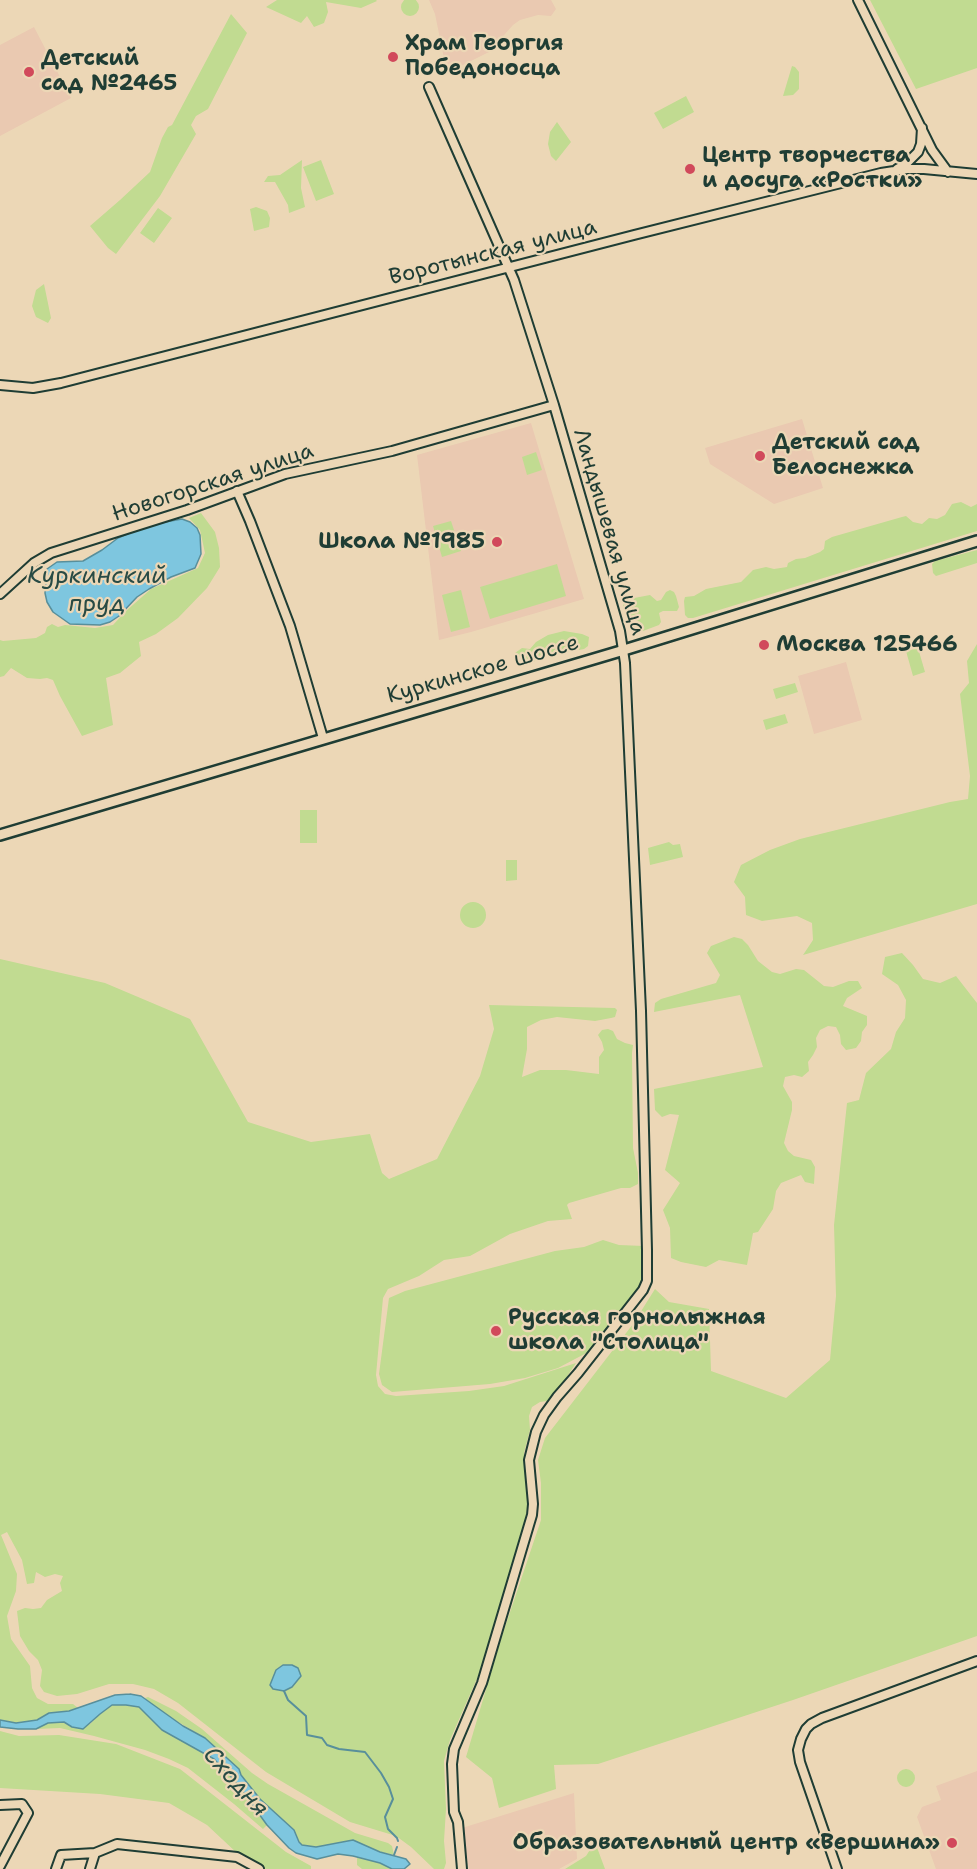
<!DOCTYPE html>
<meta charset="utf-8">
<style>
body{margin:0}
canvas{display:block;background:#ecd7b6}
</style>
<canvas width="977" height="1869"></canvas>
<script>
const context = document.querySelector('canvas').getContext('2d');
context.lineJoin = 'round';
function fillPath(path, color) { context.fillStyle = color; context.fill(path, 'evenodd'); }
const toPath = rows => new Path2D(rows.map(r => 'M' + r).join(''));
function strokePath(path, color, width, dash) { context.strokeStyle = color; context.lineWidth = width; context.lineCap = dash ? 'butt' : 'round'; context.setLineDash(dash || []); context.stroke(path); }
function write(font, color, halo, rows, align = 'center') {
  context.font = font + ' "Shantell Sans",sans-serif'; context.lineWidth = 4.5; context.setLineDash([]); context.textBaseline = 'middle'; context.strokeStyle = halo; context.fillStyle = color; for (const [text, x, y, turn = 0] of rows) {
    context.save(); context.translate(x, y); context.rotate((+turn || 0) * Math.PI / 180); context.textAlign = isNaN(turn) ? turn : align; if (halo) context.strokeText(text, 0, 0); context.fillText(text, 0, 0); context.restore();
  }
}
const built = toPath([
 [429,0,551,0,556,9,551,16,538,15,520,20,513,25,489,52,447,73,435,14],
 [34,27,71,98,0,136,0,45],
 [802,419,823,488,774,504,710,464,705,448],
 [531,423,584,599,471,632,439,640,417,455],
 [846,662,862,720,814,734,798,676],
 [977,1771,977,1869,936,1869,917,1817,922,1807,941,1800,936,1786],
 [574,1793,577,1859,559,1869,469,1869,462,1828]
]);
const green = toPath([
 '401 7a9 9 0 1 1 18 0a9 9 0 1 1-18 0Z',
 [277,0,376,0,377,1,361,8,326,2,328,12,324,23,314,27,307,16,301,23,266,7],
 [870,0,977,0,977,68,916,89],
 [231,14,247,33,208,109,196,116,191,125,196,134,160,196,116,254,108,248,90,226,120,200,150,172,162,138,168,127,172,125],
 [792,66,795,67,799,72,799,89,793,95,783,96],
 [686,96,694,112,663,129,654,113],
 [557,122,571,142,556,161,551,156,548,144,550,132],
 [302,160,301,188,305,207,289,213,288,205,275,182,264,182,268,176,280,175],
 [321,160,334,194,316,201,303,167],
 [256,207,267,211,270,218,269,227,254,231,250,209],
 [158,208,172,218,154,243,140,233],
 [44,284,51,318,48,323,36,317,32,306,36,290],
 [536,452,542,470,527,475,522,457],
 [961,502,971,507,977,504,977,531,693,618,688,618,685,615,684,601,685,597,694,596,706,589,741,582,753,570,766,567,774,569,787,567,788,563,796,559,805,558,820,552,824,549,825,541,832,537,902,517,906,516,913,522,922,524,929,518,937,519,945,515,952,504],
 [201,513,215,532,219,548,220,567,207,588,178,618,156,634,139,642,141,656,120,673,106,678,113,725,82,736,60,696,53,680,47,678,40,679,27,678,11,668,4,676,0,677,0,640,3,641,36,638,45,633,47,627,52,624,58,627,65,625,95,628,113,625,126,611,151,589,198,568,205,553,200,530,189,518],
 [451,521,461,551,442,557,433,526],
 [977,550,977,563,936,576,933,573,932,564,935,561],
 [557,564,566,596,490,619,480,587],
 [461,590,470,627,451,632,442,595],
 [670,590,674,592,676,596,679,607,677,611,663,611,659,613,661,622,659,625,643,631,628,621,623,605,629,599,650,595,657,601,661,600,666,592],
 [564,631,582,634,589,637,588,646,584,649,563,653,549,653,540,656,534,662,530,662,525,661,515,653,522,648,530,649,536,642,548,635],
 [977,644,977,904,803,955,813,940,812,923,797,916,762,921,746,915,745,897,734,882,741,865,770,850,800,839,950,802,968,799,970,776,960,694,969,683,967,661],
 [918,648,925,672,913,676,906,651],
 [795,683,798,692,776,699,773,689],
 [785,714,788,723,766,730,763,720],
 [300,810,317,810,317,843,300,843],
 [669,842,673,845,680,844,683,857,650,865,648,848],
 [506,860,517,860,517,880,506,881],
 '460 915a13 13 0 1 1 26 0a13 13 0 1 1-26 0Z',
 [734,937,742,939,748,945,758,961,772,972,780,974,796,969,804,970,824,986,833,987,849,981,858,981,862,988,847,998,843,1006,867,1016,867,1025,862,1032,861,1041,856,1048,846,1050,841,1044,840,1035,836,1027,828,1026,820,1030,816,1038,817,1047,813,1055,808,1062,809,1071,802,1077,794,1075,785,1077,783,1086,792,1102,792,1110,784,1143,788,1151,794,1156,811,1160,815,1167,814,1184,805,1182,801,1175,781,1183,776,1191,773,1209,758,1232,753,1233,747,1265,719,1260,706,1267,681,1262,671,1258,670,1228,663,1210,680,1183,665,1170,679,1115,670,1114,662,1117,655,1110,654,1089,763,1067,740,995,654,1012,655,1003,661,999,716,983,720,975,707,953,711,946],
 [902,953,913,965,923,979,940,983,956,976,977,1003,977,1636,793,1700,598,1764,554,1765,556,1789,499,1808,492,1778,466,1757,500,1642,541,1520,541,1483,538,1460,545,1438,633,1324,655,1289,669,1302,709,1309,711,1371,786,1398,830,1360,836,1296,834,1225,847,1103,859,1100,866,1073,891,1049,896,1032,905,1018,906,1000,898,985,882,974,885,957],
 [0,959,105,983,190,1019,248,1122,311,1142,370,1134,382,1173,389,1179,437,1159,480,1076,494,1029,489,1005,615,1008,617,1010,615,1017,611,1018,595,1021,557,1017,541,1020,527,1027,527,1049,522,1077,540,1070,566,1070,599,1074,599,1057,604,1050,602,1042,598,1035,602,1030,608,1029,613,1031,617,1039,625,1043,633,1045,632,1053,633,1148,638,1173,638,1184,630,1188,621,1188,569,1203,567,1205,572,1219,548,1221,510,1234,470,1256,444,1260,419,1276,388,1289,383,1298,376,1375,378,1386,385,1394,396,1396,469,1391,504,1386,576,1363,564,1381,547,1401,540,1402,532,1407,529,1416,530,1430,524,1453,528,1503,524,1526,479,1674,450,1740,444,1761,446,1809,444,1841,446,1863,444,1869,434,1869,411,1847,396,1836,350,1822,266,1772,178,1703,154,1689,133,1684,109,1684,77,1694,57,1696,44,1692,40,1686,42,1670,38,1660,29,1651,20,1636,17,1611,25,1608,33,1609,41,1608,47,1600,62,1591,60,1583,63,1576,55,1574,45,1577,36,1572,34,1583,27,1584,22,1560,7,1532,1,1535,17,1574,16,1591,7,1616,11,1639,30,1666,32,1688,37,1698,48,1704,73,1704,78,1708,69,1711,49,1713,38,1720,24,1722,15,1723,0,1720],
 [276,1670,301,1676,284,1691,273,1689,270,1685],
 [603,1240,619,1245,644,1246,645,1261,643,1279,638,1290,594,1349,558,1368,525,1378,490,1384,392,1392,382,1385,379,1374,389,1298,405,1291,555,1251,584,1247],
 [148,1697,176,1711,202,1729,252,1773,268,1784,355,1833,388,1843,392,1846,394,1855,380,1852,353,1840,316,1847,302,1845,299,1843,294,1830,260,1799,241,1775,239,1769,205,1738,160,1711,145,1698],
 [112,1705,126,1705,139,1707,162,1730,214,1759,235,1781,267,1825,263,1829,234,1804,188,1768,169,1759,145,1750,94,1736,60,1728,36,1729,48,1723,64,1722,72,1727,90,1724,100,1714],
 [0,1731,19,1736,59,1735,116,1744,180,1769,286,1852,311,1866,311,1869,266,1869,238,1854,207,1825,169,1803,100,1794,0,1788],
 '897 1778a9 9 0 1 1 18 0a9 9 0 1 1-18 0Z',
 [595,1842,605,1869,565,1869,586,1856],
 [357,1857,380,1863,392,1869,362,1869,357,1865]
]);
const water = toPath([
 [182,519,190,522,197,528,200,535,201,554,195,568,171,577,149,589,137,597,119,616,110,622,100,625,70,624,53,612,47,602,45,593,47,569,57,562,83,561,102,550,118,538,134,531,165,522,182,519],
 [283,1665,292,1665,298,1668,301,1676,292,1687,284,1691,273,1689,270,1685,276,1670,283,1665],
 [130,1694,141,1696,183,1726,205,1738,239,1769,241,1775,260,1799,294,1830,299,1842,302,1845,316,1847,353,1840,380,1852,406,1859,410,1864,404,1869,392,1869,380,1863,353,1856,338,1854,317,1859,296,1853,289,1848,267,1825,235,1781,214,1759,162,1730,139,1707,126,1705,112,1705,100,1714,83,1729,72,1727,64,1722,48,1723,36,1729,18,1729,0,1727,0,1720,16,1723,37,1720,49,1713,69,1711,115,1695,130,1694]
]);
const stream = toPath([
 [284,1691,288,1700,306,1716,307,1735,322,1738,327,1745,339,1749,365,1752,381,1773,389,1787,393,1799,385,1817,388,1829,397,1838,398,1841],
 [394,1855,397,1847]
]);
const minor = toPath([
 [858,0,932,150,948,172],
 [429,87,514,280,554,405,620,631,625,663,641,1011,647,1250,647,1281,643,1290,578,1373,557,1397,544,1415,536,1432,529,1460,533,1504,532,1515,482,1683,454,1749,452,1764,454,1812,458,1822,462,1869],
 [897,169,906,164,918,152,921,144,922,128],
 [0,385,33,388,61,383,634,235,881,173,907,169,924,169,977,174],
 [237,491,250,521,290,626,323,738],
 [0,594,34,563,51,553,187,510,285,474,392,451,554,405],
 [0,1805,22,1804,28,1813,0,1866],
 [56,1869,61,1855,95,1853],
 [90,1869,95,1853,117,1844,237,1857,259,1869],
 [837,1869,800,1762,798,1750,801,1739,806,1729,811,1724,822,1718,977,1661]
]);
const major = toPath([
 [0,835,624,650,977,541]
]);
const markers = [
 [393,57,6,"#d1495b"],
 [29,72,6,"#d1495b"],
 [690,169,6,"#d1495b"],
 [760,456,6,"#d1495b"],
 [497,542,6,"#d1495b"],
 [764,645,6,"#d1495b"],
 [496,1331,6,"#d1495b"],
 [952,1843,6,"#d1495b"]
];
const poiNames = [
 ["Храм Георгия",405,44],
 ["Победоносца",405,69],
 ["Детский",41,59],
 ["сад №2465",41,84],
 ["Центр творчества",702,156],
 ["и досуга «Ростки»",702,181],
 ["Детский сад",772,443],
 ["Белоснежка",772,468],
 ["Школа №1985",485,542,"right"],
 ["Москва 125466",776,645],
 ["Русская горнолыжная",508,1318],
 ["школа \"Столица\"",508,1343],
 ["Образовательный центр «Вершина»",940,1843,"right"]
];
const streetNames = [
 ["Воротынская улица",493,253,-14],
 ["Новогорская улица",213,483,-18],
 ["Ландышевая улица",609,532,74],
 ["Куркинское шоссе",483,670,-16]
];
const waterNames = [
 ["Куркинский",97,577],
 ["пруд",97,605],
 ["Сходня",235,1782,48]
];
fillPath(built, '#eac9b1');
fillPath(green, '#c1db91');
fillPath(water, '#7ec6df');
strokePath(water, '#588f9b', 1.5);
strokePath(stream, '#588f9b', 2);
strokePath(minor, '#1f3d34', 12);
strokePath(major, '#1f3d34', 14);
strokePath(minor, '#ecd7b6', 8);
strokePath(major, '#ecd7b6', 9);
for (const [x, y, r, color] of markers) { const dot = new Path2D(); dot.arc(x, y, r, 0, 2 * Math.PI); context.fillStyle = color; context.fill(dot); strokePath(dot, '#ecd7b6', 2); }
write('bold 22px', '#1f3d34', '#ecd7b6', poiNames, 'left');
write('22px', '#1f3d34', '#ecd7b6', streetNames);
write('italic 24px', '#284b45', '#ecd7b6', waterNames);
</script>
